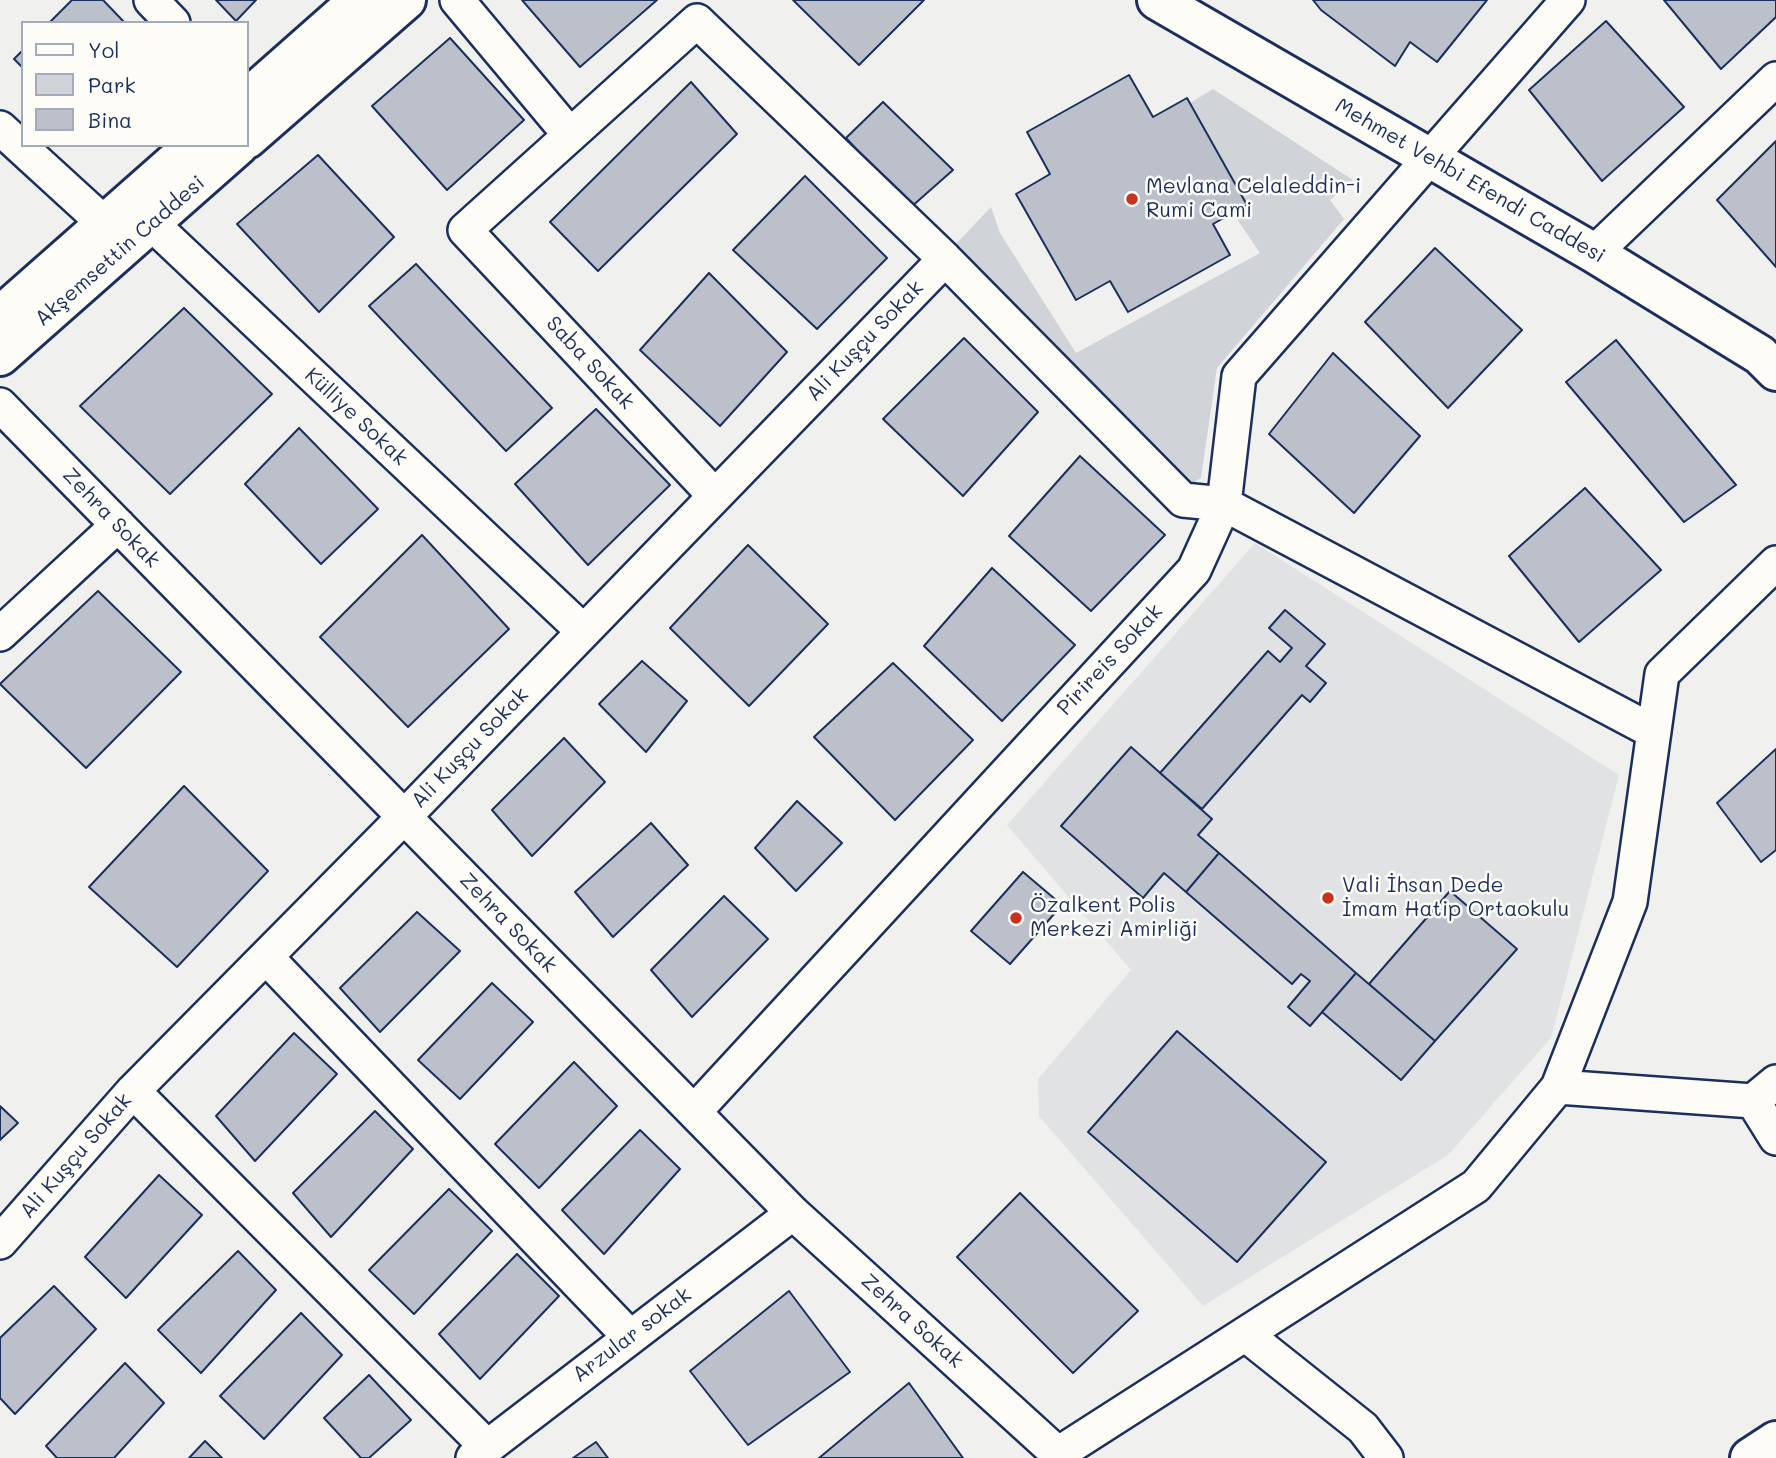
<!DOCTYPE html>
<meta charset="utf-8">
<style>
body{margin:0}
#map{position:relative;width:1776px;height:1458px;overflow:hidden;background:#f0f0ee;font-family:Mali,sans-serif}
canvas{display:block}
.legend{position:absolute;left:21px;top:21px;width:228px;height:126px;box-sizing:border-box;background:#fdfcf7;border:2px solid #a3aaba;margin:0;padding:9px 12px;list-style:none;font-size:21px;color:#1b2f5e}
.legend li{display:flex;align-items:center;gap:14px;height:35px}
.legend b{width:35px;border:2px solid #a3aaba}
</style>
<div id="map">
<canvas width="1776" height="1458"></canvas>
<ul class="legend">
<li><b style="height:9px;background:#fdfcf7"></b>Yol</li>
<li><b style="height:19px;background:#d0d3d8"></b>Park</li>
<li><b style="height:19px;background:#bbc0ca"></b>Bina</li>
</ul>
</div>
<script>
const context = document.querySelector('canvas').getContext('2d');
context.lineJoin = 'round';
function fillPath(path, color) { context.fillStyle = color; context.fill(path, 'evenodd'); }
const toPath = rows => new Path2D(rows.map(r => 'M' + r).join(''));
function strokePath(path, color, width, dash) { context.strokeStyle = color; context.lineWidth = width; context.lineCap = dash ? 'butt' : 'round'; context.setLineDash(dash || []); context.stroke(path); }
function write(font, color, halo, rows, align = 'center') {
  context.font = font + ' Mali,sans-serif'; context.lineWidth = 5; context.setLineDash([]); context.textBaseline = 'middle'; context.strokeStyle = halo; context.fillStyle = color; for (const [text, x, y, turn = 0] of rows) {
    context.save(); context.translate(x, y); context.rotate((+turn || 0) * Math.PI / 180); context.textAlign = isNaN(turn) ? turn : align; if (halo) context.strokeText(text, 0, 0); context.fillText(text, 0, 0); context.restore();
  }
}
const built = toPath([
 [1255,543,1619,775,1551,1038,1448,1155,1203,1306,1039,1116,1038,1079,1131,970,1007,825]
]);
const green = toPath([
 [1213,89,1353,180,1330,200,1344,219,1217,368,1201,478,1189,485,952,248,991,207,1000,233,1076,353,1260,253,1228,206,1177,111]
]);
const building = toPath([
 [72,0,103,0,125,23,49,23,72,0],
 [216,0,256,0,236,21,216,0],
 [522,0,657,0,580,67,522,0],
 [793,0,924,0,859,65,793,0],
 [1313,0,1487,0,1437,62,1410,42,1395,66,1321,10,1313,0],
 [1664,0,1776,0,1776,17,1721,69,1664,0],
 [1606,21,1684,107,1602,181,1529,90,1606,21],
 [450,38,524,120,447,190,372,106,450,38],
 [23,50,23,68,14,59,23,50],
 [1129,75,1153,117,1187,98,1247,205,1213,224,1230,255,1128,312,1110,281,1076,300,1016,194,1050,174,1027,132,1129,75],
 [691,82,737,134,598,271,550,222,691,82],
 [883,102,953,170,910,208,846,138,883,102],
 [1776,141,1776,267,1717,200,1776,141],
 [318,155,394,237,319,312,237,224,318,155],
 [805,176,887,258,817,329,733,250,805,176],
 [1435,248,1522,330,1448,408,1365,322,1435,248],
 [416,264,552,408,506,451,369,306,416,264],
 [709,273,787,352,720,426,640,350,709,273],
 [184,308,272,394,170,494,80,406,184,308],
 [964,338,1038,412,963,496,883,419,964,338],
 [1616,340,1736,485,1684,522,1566,382,1616,340],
 [1333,353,1420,436,1354,513,1269,434,1333,353],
 [596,409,670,485,588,565,515,484,596,409],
 [299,428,378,509,321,564,245,484,299,428],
 [1080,456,1165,535,1091,611,1009,536,1080,456],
 [1585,488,1661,570,1579,642,1509,556,1585,488],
 [422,535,509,629,408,727,320,637,422,535],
 [748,545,828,624,749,706,670,628,748,545],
 [992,568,1075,645,1002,721,924,646,992,568],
 [98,591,181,672,86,768,0,684,98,591],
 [1285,610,1325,644,1306,666,1326,683,1310,702,1302,695,1202,809,1160,773,1268,651,1280,662,1292,648,1269,628,1285,610],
 [642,661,687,701,646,752,599,704,642,661],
 [893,663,973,740,895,820,814,737,893,663],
 [564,738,605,782,532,856,492,810,564,738],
 [1131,747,1212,819,1198,835,1219,853,1186,892,1164,873,1143,898,1061,826,1131,747],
 [1776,749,1776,850,1761,862,1717,803,1776,749],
 [184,786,268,871,177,967,89,887,184,786],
 [797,801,842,843,796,891,755,848,797,801],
 [651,823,688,865,613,937,575,892,651,823],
 [1219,853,1356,973,1310,1026,1288,1007,1310,981,1301,974,1292,984,1186,892,1219,853],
 [1023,872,1062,905,1010,964,971,931,1023,872],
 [1450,891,1517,949,1435,1041,1369,984,1450,891],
 [724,896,768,939,692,1017,651,970,724,896],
 [417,912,460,951,380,1032,340,988,417,912],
 [1356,973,1435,1041,1401,1080,1322,1012,1356,973],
 [492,983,533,1022,460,1099,418,1060,492,983],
 [1177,1031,1326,1162,1237,1262,1088,1132,1177,1031],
 [294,1033,337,1074,255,1161,216,1116,294,1033],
 [574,1062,617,1106,539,1188,495,1144,574,1062],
 [0,1106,18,1123,0,1140,0,1106],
 [375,1111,413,1149,331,1237,293,1193,375,1111],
 [640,1130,680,1169,604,1254,562,1210,640,1130],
 [159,1175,202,1215,126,1298,85,1257,159,1175],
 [449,1189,492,1231,414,1314,369,1270,449,1189],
 [1020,1193,1138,1311,1073,1373,957,1257,1020,1193],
 [238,1251,276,1290,201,1373,158,1330,238,1251],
 [517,1254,559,1296,480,1379,439,1334,517,1254],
 [54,1286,96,1329,15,1414,0,1398,0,1338,54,1286],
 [789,1291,850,1372,748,1445,690,1371,789,1291],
 [301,1313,342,1355,264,1439,220,1396,301,1313],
 [125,1363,164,1403,114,1458,57,1458,46,1446,125,1363],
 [369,1375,411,1420,369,1458,361,1458,324,1418,369,1375],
 [909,1383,963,1458,819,1458,909,1383],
 [205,1441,222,1458,189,1458,205,1441],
 [596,1442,608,1458,573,1458,596,1442]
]);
const street = toPath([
 [151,0,173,23],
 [457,0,570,135],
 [0,128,105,224],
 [132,205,583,631],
 [1594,253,1776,79],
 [0,405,793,1213,1058,1454,1476,1186,1558,1087,1630,902,1662,674,1776,563],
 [715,496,465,230,697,21,945,259,1183,500,1224,504,1654,732],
 [0,634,118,525],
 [266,957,630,1337],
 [1558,1087,1753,1101,1776,1082],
 [133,1091,486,1446],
 [1753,1101,1776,1138],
 [694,1112,1194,570,1224,504,1239,376,1568,0],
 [0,1242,133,1091,404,817,945,259],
 [1245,1334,1363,1428,1386,1458],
 [473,1458,793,1213]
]);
const secondary = toPath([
 [1157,0,1594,253,1760,355,1776,371],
 [247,99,359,0],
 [247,139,406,0],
 [0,316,194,145],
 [0,356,239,145],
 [1750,1458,1776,1441]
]);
const markers = [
 [1132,199,7,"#c8321e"],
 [1328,898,7,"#c8321e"],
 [1016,918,7,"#c8321e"]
];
const streetNames = [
 ["Mehmet Vehbi Efendi Caddesi",1470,181,30],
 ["Akşemsettin Caddesi",120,251,-41],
 ["Ali Kuşçu Sokak",865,341,-46],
 ["Saba Sokak",590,363,47],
 ["Külliye Sokak",356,417,43],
 ["Zehra Sokak",111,518,46],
 ["Pirireis Sokak",1110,660,-47],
 ["Ali Kuşçu Sokak",470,748,-46],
 ["Zehra Sokak",508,923,46],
 ["Ali Kuşçu Sokak",76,1156,-49],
 ["Zehra Sokak",912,1321,42],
 ["Arzular sokak",632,1335,-37]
];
const poiNames = [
 ["Mevlana Celaleddin-i",1146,187],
 ["Rumi Cami",1146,211],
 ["Vali İhsan Dede",1342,886],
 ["İmam Hatip Ortaokulu",1342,910],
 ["Özalkent Polis",1030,906],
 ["Merkezi Amirliği",1030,930]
];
fillPath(built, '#e0e2e3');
fillPath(green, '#d0d3d8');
fillPath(building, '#bbc0ca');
strokePath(building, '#1b2f5e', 2);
strokePath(street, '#1b2f5e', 38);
strokePath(secondary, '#1b2f5e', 44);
strokePath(street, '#fdfcf7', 33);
strokePath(secondary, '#fdfcf7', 38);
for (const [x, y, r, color] of markers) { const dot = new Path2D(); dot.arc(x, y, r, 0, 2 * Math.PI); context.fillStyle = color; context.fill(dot); strokePath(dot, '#fdfcf7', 2.5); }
write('21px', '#1b2f5e', '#fdfcf7', streetNames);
write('21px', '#1b2f5e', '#fdfcf7', poiNames, 'left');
</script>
